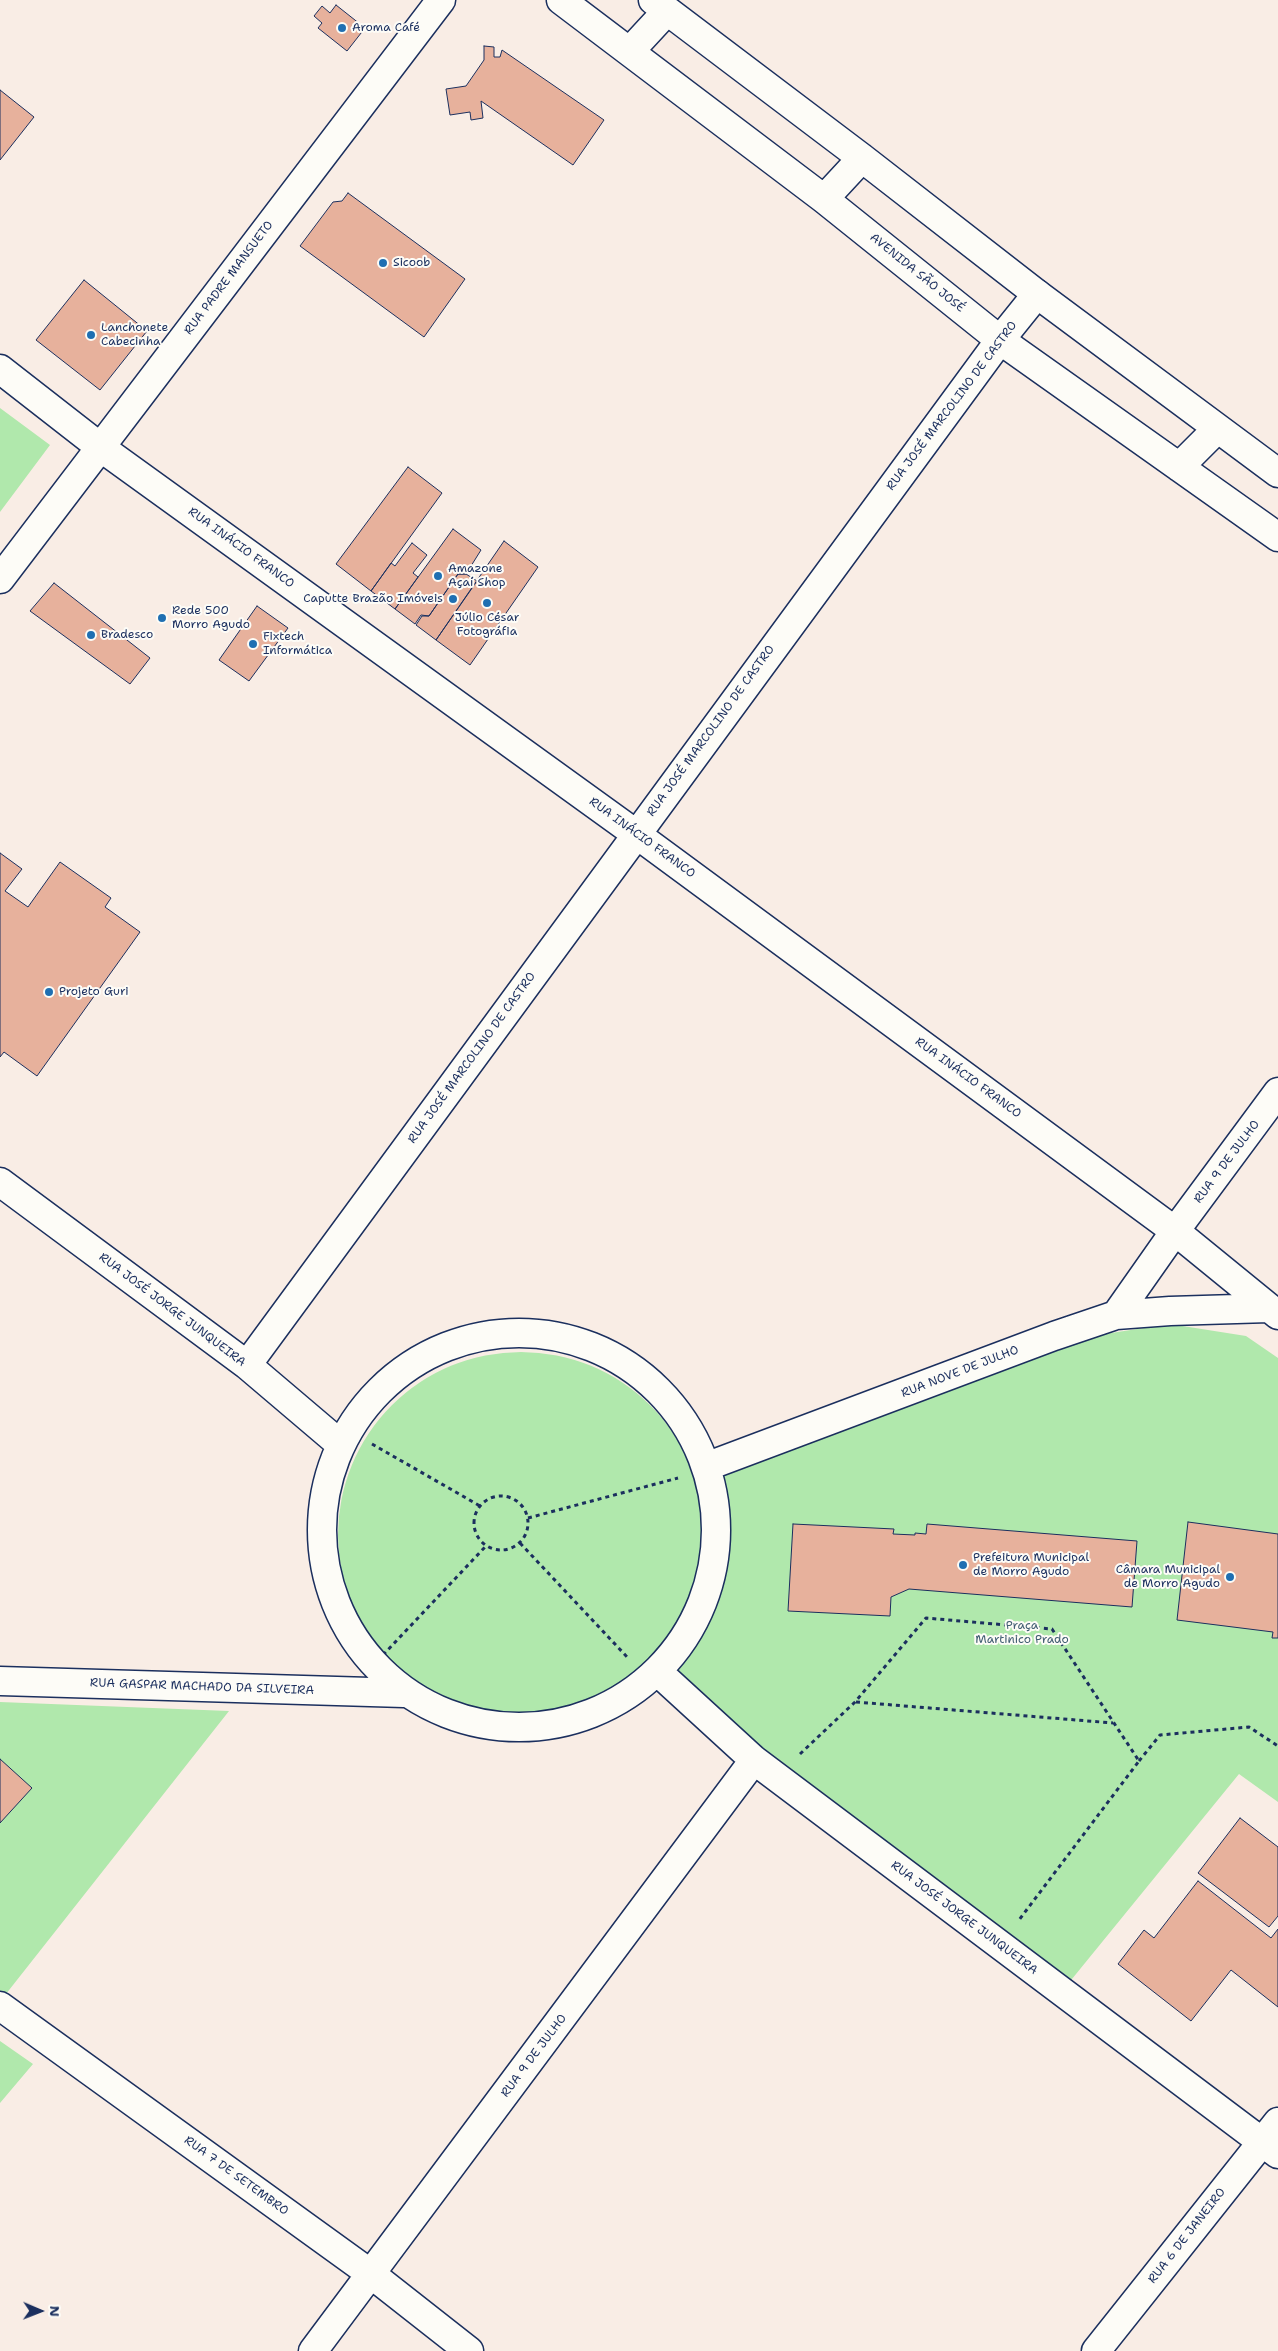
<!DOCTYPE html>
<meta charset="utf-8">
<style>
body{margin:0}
#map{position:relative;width:1278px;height:2351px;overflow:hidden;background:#f9ede5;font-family:"Shantell Sans",sans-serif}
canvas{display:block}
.north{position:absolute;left:15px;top:2286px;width:50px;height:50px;-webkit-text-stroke:4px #fdfcf7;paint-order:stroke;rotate:91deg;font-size:14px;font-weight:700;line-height:20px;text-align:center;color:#1b2f5e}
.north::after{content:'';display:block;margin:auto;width:18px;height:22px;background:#1b2f5e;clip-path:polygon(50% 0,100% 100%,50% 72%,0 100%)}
</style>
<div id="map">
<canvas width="1278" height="2351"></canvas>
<div class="north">N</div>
</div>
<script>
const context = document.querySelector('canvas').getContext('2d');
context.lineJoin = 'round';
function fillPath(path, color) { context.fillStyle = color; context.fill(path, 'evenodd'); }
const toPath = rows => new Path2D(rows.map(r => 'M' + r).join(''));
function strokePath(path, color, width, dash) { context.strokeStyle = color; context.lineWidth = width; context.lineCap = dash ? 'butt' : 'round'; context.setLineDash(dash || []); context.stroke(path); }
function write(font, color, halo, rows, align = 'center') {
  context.font = font + ' "Shantell Sans",sans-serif'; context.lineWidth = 4; context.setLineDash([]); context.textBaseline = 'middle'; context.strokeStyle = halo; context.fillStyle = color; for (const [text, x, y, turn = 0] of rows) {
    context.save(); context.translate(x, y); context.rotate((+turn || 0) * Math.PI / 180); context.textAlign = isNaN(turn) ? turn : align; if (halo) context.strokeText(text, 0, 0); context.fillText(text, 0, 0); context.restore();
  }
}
const green = toPath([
 [0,408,50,445,0,512],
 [1170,1324,1246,1336,1278,1358,1278,1802,1239,1774,1063,1990,663,1673,700,1617,720,1547,711,1469,1098,1335],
 '338 1535a183 183 0 1 1 366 0a183 183 0 1 1-366 0Z',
 [0,1702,229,1711,2,1999,0,1998],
 [0,2041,33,2064,0,2103]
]);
const building = toPath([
 [336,5,365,28,347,51,318,28,322,23,314,16,322,6,330,13,336,5],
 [484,46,494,47,494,57,500,57,502,50,604,120,573,165,481,101,483,118,471,120,470,112,450,115,446,89,466,86,484,60,484,46],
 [0,90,34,117,0,160,0,90],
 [348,193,465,279,424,337,300,246,333,202,342,201,348,193],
 [84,280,147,331,100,390,36,340,84,280],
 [408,467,442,493,371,591,336,564,408,467],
 [453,529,481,550,466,574,458,574,429,616,421,615,415,624,395,609,453,529],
 [504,541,538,567,470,665,436,640,504,541],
 [412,543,427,555,413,573,418,577,395,609,371,591,391,563,395,566,412,543],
 [458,574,466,574,477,581,436,640,416,625,422,616,429,616,458,574],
 [54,583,150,658,130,684,30,611,54,583],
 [257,606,288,628,249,681,219,660,257,606],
 [0,853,22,869,5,891,28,907,60,862,111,898,105,907,140,932,37,1076,4,1052,0,1057,0,853],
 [1188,1522,1278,1534,1278,1638,1272,1638,1273,1632,1177,1620,1188,1522],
 [793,1524,894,1529,893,1534,915,1535,915,1533,926,1534,927,1524,1137,1541,1132,1607,909,1589,891,1597,890,1616,788,1611,793,1524],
 [0,1759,32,1788,0,1823,0,1759],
 [1240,1818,1278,1847,1278,1916,1269,1927,1198,1873,1240,1818],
 [1198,1881,1271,1938,1278,1929,1278,2007,1231,1970,1191,2021,1118,1964,1144,1930,1154,1938,1198,1881]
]);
const path = toPath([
 [372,1444,480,1506],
 '474 1523a27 27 0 1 1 54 0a27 27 0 1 1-54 0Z',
 [528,1518,678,1478],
 [520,1543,629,1659],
 [383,1655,486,1546],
 [856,1702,1113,1723],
 [800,1754,855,1702,926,1618,1052,1629,1139,1761,1019,1920],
 [1139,1761,1160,1735,1249,1727,1278,1746]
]);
const street = toPath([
 [0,369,100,447,636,834,1175,1231,1278,1315],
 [0,579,441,0],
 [0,1182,247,1365,340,1444],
 [1116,1315,1170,1311,1269,1308],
 '322 1530a197 197 0 1 1 394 0a197 197 0 1 1-394 0Z',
 [247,1365,1000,340,1037,294],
 [708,1466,1054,1336,1116,1315,1175,1231,1278,1092],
 [659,1673,754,1760,1278,2154],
 [0,1681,404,1693],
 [0,2006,371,2274,469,2351],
 [313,2351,754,1760],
 [1096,2351,1278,2122]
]);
const primary = toPath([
 [561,0,824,199,1000,340,1278,537],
 [653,0,862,158,1037,294,1278,473],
 [630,51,667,11],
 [824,199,862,158],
 [1179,467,1217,429]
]);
const markers = [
 [342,28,5,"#1f6fb2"],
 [383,263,5,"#1f6fb2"],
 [91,335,5,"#1f6fb2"],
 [438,576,5,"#1f6fb2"],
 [453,599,5,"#1f6fb2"],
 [487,603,5,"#1f6fb2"],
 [162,618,5,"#1f6fb2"],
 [91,635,5,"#1f6fb2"],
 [253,644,5,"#1f6fb2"],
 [49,992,5,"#1f6fb2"],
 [963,1565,5,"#1f6fb2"],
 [1230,1577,5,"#1f6fb2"]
];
const poiNames = [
 ["Aroma Café",352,28],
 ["Sicoob",393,263],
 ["Lanchonete",101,328],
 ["Cabecinha",101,342],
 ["Amazone",448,569],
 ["Açaí Shop",448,583],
 ["Caputte Brazão Imóveis",443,599,"right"],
 ["Rede 500",172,611],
 ["Morro Agudo",172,625],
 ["Júlio César",487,618,"center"],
 ["Fotográfia",487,632,"center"],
 ["Bradesco",101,635],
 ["Fixtech",263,637],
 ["Informática",263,651],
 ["Projeto Guri",59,992],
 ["Prefeitura Municipal",973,1558],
 ["de Morro Agudo",973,1572],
 ["Câmara Municipal",1220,1570,"right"],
 ["de Morro Agudo",1220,1584,"right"]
];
const streetNames = [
 ["AVENIDA SÃO JOSÉ",917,273,39],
 ["RUA PADRE MANSUETO",229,278,-53],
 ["RUA JOSÉ MARCOLINO DE CASTRO",952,406,-53],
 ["RUA INÁCIO FRANCO",241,548,36],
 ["RUA JOSÉ MARCOLINO DE CASTRO",711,731,-54],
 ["RUA INÁCIO FRANCO",642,838,36],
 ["RUA JOSÉ MARCOLINO DE CASTRO",472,1058,-54],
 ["RUA INÁCIO FRANCO",968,1078,36],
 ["RUA 9 DE JULHO",1227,1162,-53],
 ["RUA JOSÉ JORGE JUNQUEIRA",172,1310,37],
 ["RUA NOVE DE JULHO",960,1372,-21],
 ["RUA GASPAR MACHADO DA SILVEIRA",202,1687,2],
 ["RUA JOSÉ JORGE JUNQUEIRA",964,1918,37],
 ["RUA 9 DE JULHO",534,2056,-53],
 ["RUA 7 DE SETEMBRO",236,2176,36],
 ["RUA 6 DE JANEIRO",1187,2236,-52]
];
const parkNames = [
 ["Praça",1022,1626],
 ["Martinico Prado",1022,1640]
];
fillPath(green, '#b0e8ac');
fillPath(building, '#e7b19c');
strokePath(building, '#1b2f5e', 1);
strokePath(street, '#1b2f5e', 31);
strokePath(primary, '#1b2f5e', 31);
strokePath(path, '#1b2f5e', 3, [4, 4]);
strokePath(street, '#fdfcf7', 28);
strokePath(primary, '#fdfcf7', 28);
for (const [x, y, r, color] of markers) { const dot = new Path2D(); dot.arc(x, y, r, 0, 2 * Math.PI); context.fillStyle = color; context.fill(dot); strokePath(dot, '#fdfcf7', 2); }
write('12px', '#1b2f5e', '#fdfcf7', poiNames, 'left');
write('12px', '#1b2f5e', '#fdfcf7', streetNames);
write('12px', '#405d72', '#fdfcf7', parkNames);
</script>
